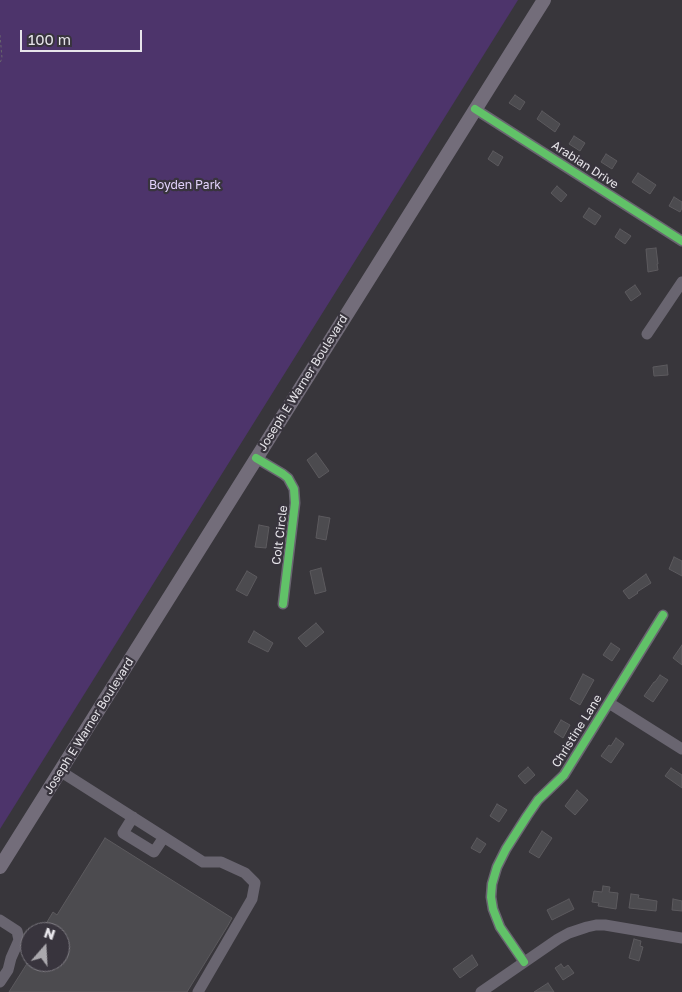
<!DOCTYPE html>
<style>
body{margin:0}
#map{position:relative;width:682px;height:992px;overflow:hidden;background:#38363b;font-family:"Golos Text",sans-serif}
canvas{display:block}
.north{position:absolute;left:20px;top:922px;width:50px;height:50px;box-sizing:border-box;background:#38343d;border:1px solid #7e7b82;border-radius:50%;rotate:19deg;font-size:14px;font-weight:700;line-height:20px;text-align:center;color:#e7e5ea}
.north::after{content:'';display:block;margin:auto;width:18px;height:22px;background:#aaa8ad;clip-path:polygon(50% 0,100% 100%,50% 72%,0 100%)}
.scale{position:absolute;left:20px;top:30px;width:122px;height:22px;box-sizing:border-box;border:2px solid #e7e5ea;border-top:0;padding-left:6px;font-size:15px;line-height:18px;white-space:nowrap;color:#e7e5ea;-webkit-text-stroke:4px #38343d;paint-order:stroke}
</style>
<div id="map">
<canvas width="682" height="992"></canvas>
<div class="north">N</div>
<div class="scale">100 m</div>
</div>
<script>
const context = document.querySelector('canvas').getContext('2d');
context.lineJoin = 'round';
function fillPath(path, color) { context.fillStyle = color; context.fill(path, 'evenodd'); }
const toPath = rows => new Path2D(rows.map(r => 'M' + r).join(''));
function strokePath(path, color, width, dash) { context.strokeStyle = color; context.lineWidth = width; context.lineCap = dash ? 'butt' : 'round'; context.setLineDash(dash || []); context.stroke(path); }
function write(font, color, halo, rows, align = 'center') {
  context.font = font + ' "Golos Text",sans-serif'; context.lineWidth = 4.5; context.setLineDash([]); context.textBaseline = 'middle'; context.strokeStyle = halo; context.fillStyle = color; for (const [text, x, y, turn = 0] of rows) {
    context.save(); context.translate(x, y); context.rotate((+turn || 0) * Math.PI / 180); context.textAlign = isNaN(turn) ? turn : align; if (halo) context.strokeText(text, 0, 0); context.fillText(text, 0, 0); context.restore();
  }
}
const green = toPath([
 [0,0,518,0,0,829]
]);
const building = toPath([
 [515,95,525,102,520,110,509,103,515,95],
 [542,111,560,124,555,132,537,119,542,111],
 [574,136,585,143,580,151,569,144,574,136],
 [493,151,503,157,498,166,488,159,493,151],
 [606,154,617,161,612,169,601,162,606,154],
 [638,173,656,185,650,194,632,182,638,173],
 [557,186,567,195,561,202,551,193,557,186],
 [674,197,682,202,682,208,680,212,669,206,674,197],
 [589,208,601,216,595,225,583,217,589,208],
 [620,229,631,236,625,244,615,237,620,229],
 [656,248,658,264,657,264,658,270,648,272,646,249,656,248],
 [635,285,641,294,631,301,625,292,635,285],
 [667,365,668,375,654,376,653,367,667,365],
 [316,453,329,471,319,478,307,460,316,453],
 [319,516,330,518,326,540,316,538,319,516],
 [259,525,269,527,266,548,255,547,259,525],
 [674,557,682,561,682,576,669,569,674,557],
 [321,568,326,591,315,594,310,571,321,568],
 [247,571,257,577,247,596,236,590,247,571],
 [646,574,651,583,637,592,638,593,629,599,623,591,646,574],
 [316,623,324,632,306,647,298,638,316,623],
 [254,631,273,643,268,652,248,642,254,631],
 [611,643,620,649,612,661,603,655,611,643],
 [682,645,682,665,673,658,682,645],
 [583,674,594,680,580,705,570,699,583,674],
 [660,675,668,680,653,702,644,696,654,682,655,682,660,675],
 [561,720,570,725,563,738,554,732,561,720],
 [616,738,624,744,611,763,601,756,609,745,611,746,616,738],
 [528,767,535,775,525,784,518,776,528,767],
 [671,768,682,775,682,788,665,776,671,768],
 [577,790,588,800,575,815,565,806,577,790],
 [497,804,507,810,499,822,490,816,497,804],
 [542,831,552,838,539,858,529,852,542,831],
 [105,838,232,918,227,927,187,992,9,992,28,962,60,962,60,932,47,932,51,925,47,922,53,912,57,915,105,838],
 [477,838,486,844,480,853,471,848,477,838],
 [603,886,610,887,609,892,618,893,616,909,598,906,599,903,592,902,594,891,602,892,603,886],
 [631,894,639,895,638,898,657,901,656,911,629,908,631,894],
 [569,899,574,909,552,920,547,910,569,899],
 [673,899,682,901,682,911,672,910,673,899],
 [634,939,641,941,640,946,643,947,639,961,629,958,634,939],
 [472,955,478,965,460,978,453,969,472,955],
 [561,964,564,968,568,965,574,973,563,980,555,968,561,964],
 [548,983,554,992,534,992,548,983]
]);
const path = toPath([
 [0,35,2,58,0,63]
]);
const minor = toPath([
 [475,109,682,241],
 [647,334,682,282],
 [256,458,283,474,288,478,294,489,295,503,283,604],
 [609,703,682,749],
 [60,771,203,862,221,862,245,873,255,883,252,899,198,992],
 [133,817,123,833,154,852,164,837],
 [0,920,17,931,19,940,11,958,8,970,0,982],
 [524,962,500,927,493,909,491,897,492,884,497,867,506,849,527,816,538,800,564,775,663,615],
 [481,992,558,939,569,933,587,927,596,925,605,925,682,938]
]);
const major = toPath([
 [0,867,544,0]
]);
const cycleway = toPath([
 [475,109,682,241],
 [256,458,283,474,288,478,294,489,295,503,283,604],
 [524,962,500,927,493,909,491,897,492,884,497,867,506,849,527,816,538,800,564,775,663,615]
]);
const streetNames = [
 ["Arabian Drive",585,165,33],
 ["Joseph E Warner Boulevard",303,383,-58],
 ["Colt Circle",280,535,-83],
 ["Joseph E Warner Boulevard",89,726,-58],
 ["Christine Lane",577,731,-58]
];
const parkNames = [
 ["Boyden Park",185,185]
];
fillPath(green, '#4d346b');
fillPath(building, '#4c4b4f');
strokePath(building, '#5c5a5e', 1);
strokePath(path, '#68656d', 1, [2.5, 2.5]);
strokePath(minor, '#696570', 11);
strokePath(major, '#736d7a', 14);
strokePath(cycleway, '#61c268', 8);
write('12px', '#e7e5ea', '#38343d', streetNames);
write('12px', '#e2d2fb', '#38343d', parkNames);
</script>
